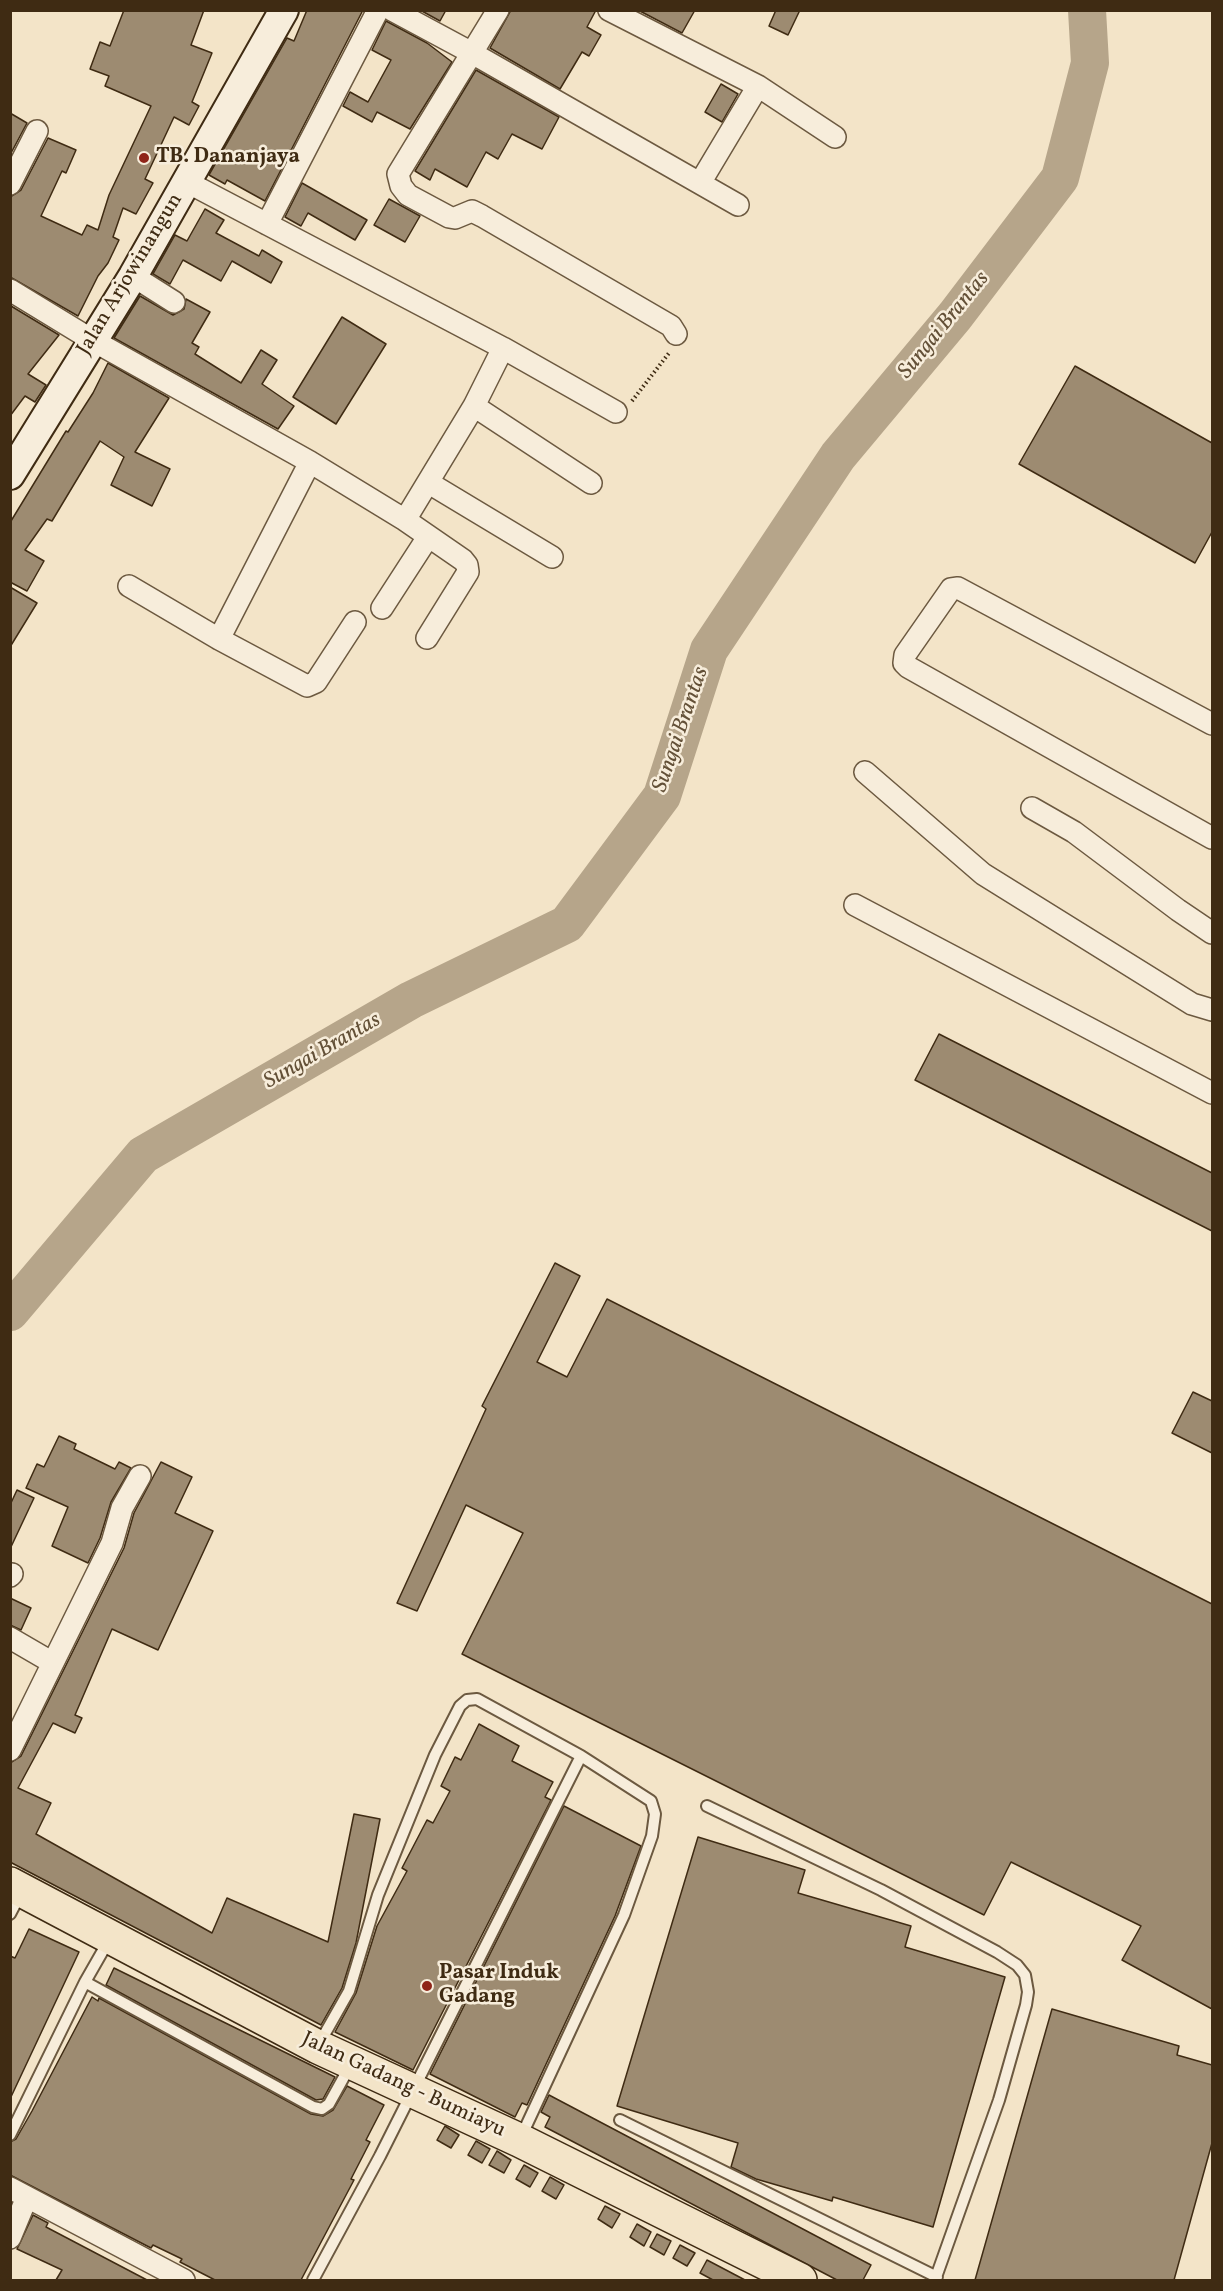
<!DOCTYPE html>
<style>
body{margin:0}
#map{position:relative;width:1223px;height:2291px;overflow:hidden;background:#f3e4c8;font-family:Vollkorn,serif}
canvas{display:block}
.frame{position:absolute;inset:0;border:12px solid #3f2b13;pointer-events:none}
</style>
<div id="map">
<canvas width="1223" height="2291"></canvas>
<div class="frame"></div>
</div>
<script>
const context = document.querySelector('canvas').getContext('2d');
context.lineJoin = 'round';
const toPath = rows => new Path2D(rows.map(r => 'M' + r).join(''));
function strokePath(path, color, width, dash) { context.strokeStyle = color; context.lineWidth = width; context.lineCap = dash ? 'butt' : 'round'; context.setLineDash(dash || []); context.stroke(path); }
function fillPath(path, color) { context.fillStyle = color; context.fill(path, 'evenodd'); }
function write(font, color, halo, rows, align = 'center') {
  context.font = font + ' Vollkorn,serif'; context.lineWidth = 5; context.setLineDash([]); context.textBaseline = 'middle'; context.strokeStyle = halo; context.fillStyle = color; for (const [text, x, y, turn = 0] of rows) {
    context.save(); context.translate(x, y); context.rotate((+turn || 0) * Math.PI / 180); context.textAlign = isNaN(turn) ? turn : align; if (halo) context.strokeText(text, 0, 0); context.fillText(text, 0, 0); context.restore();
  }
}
const river = toPath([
 [10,1312,143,1155,411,1000,567,924,662,796,709,650,838,456,955,316,1060,178,1090,63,1087,10]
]);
const building = toPath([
 [124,10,204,10,191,45,212,53,192,102,199,106,189,125,174,117,145,179,153,183,136,214,123,208,113,237,119,240,108,263,98,276,78,316,10,277,10,197,21,190,48,138,76,150,66,173,62,171,41,216,82,235,87,225,98,230,109,195,151,106,105,86,109,76,90,69,100,42,110,46,124,10],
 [307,10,363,10,265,201,227,180,225,184,209,175,287,38,294,41,307,10],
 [420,10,446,10,440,21,420,10],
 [511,10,596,10,587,27,601,35,589,56,582,52,560,89,490,48,511,10],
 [638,10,695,10,682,33,638,10],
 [776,10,800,10,788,35,769,26,776,10],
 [386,21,427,43,452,62,410,129,377,112,372,122,343,106,350,92,368,102,391,60,372,50,386,21],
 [476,70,559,117,542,149,512,134,498,159,486,152,467,187,435,169,430,180,415,171,476,70],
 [721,84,738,94,722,122,705,112,721,84],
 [10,113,27,123,10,155,10,113],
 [302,183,367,220,355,240,308,213,301,226,285,217,302,183],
 [389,199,420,216,405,242,374,225,389,199],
 [205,209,224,220,216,233,259,256,262,250,282,262,271,283,232,261,221,281,183,260,170,284,153,274,175,235,187,241,205,209],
 [140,296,173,315,184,309,186,299,210,312,192,343,199,347,195,354,241,383,261,350,277,360,262,384,294,406,278,429,114,338,140,296],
 [11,306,59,335,28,374,46,385,35,402,25,396,10,416,11,306],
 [342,317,386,344,336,424,293,397,342,317],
 [108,363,169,398,135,452,170,469,152,506,111,485,124,457,100,441,52,521,47,519,25,550,44,561,27,591,10,582,11,521,66,431,68,432,93,393,108,363],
 [1075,366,1212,443,1212,532,1195,563,1019,464,1075,366],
 [10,587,37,603,10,647,10,587],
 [939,1034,1212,1173,1212,1231,915,1080,939,1034],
 [555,1263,580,1276,537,1362,567,1377,607,1299,1212,1604,1212,2009,1122,1960,1141,1926,1011,1862,984,1915,462,1654,523,1533,466,1505,417,1611,397,1603,486,1409,482,1406,555,1263],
 [1193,1392,1212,1401,1212,1453,1172,1433,1193,1392],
 [59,1436,76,1444,74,1449,115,1469,119,1462,131,1468,111,1502,100,1538,88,1563,52,1546,68,1507,26,1488,37,1464,44,1467,59,1436],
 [161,1462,192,1477,175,1513,213,1531,158,1650,112,1629,75,1715,82,1718,75,1733,53,1723,18,1788,51,1803,36,1834,212,1933,227,1898,328,1942,354,1814,380,1819,356,1943,342,1988,321,2025,10,1862,10,1763,21,1756,124,1548,134,1513,161,1462],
 [17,1490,34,1498,10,1549,10,1505,17,1490],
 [10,1598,31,1608,21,1630,10,1625,10,1598],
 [479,1724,519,1746,512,1761,553,1782,545,1797,551,1800,413,2070,335,2032,356,1993,377,1926,407,1871,402,1868,427,1820,433,1823,450,1791,441,1786,455,1757,461,1760,479,1724],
 [564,1806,641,1846,615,1916,527,2105,522,2103,515,2117,430,2074,564,1806],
 [698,1837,805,1870,798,1893,911,1926,905,1947,1005,1977,933,2227,833,2197,832,2201,756,2179,731,2167,738,2143,617,2106,698,1837],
 [29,1929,79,1952,10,2099,10,1956,15,1958,29,1929],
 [114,1968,335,2077,323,2099,316,2100,106,1985,114,1968],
 [92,1997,98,2001,99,1998,311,2114,323,2116,333,2110,347,2086,384,2105,366,2140,370,2142,351,2179,354,2180,301,2280,215,2280,180,2262,182,2259,153,2245,151,2248,10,2175,10,2142,16,2139,32,2111,92,1997],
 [1052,2009,1179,2046,1177,2055,1212,2065,1212,2143,1174,2280,975,2280,1052,2009],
 [549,2095,871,2265,863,2280,837,2280,545,2127,550,2117,541,2112,549,2095],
 [445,2126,459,2135,451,2148,437,2140,445,2126],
 [476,2141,490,2149,482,2163,468,2155,476,2141],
 [497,2151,511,2160,504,2173,489,2165,497,2151],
 [524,2165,538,2173,530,2187,516,2179,524,2165],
 [550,2177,564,2185,556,2199,542,2191,550,2177],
 [605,2206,620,2214,612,2228,598,2219,605,2206],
 [33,2215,48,2223,46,2227,147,2280,56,2280,62,2270,17,2249,33,2215],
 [637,2224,651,2232,644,2246,630,2237,637,2224],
 [657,2234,671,2241,664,2255,650,2247,657,2234],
 [680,2245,695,2253,687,2266,673,2258,680,2245],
 [707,2260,745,2280,713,2280,700,2273,707,2260]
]);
const path = toPath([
 [632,401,669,353]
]);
const service = toPath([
 [707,1806,881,1890,997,1952,1017,1965,1025,1975,1028,1992,1026,2005,999,2100,935,2280],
 [10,1914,21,1893],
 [85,1982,313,2107,322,2109,329,2104,350,2066],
 [319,2044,349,1991,378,1895,435,1755,460,1706,467,1700,477,1699,581,1756],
 [620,2120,937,2277],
 [10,2135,85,1982,109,1940],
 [313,2280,380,2156,581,1756,651,1801,655,1814,652,1836,624,1915,521,2137]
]);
const minor = toPath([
 [392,10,472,53,738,205],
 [498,10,398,174,401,186,408,195,449,217,455,218,472,211,482,216,671,326,676,334],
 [609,10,758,86,835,137],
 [187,182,503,348,474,406,405,520],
 [700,183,758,86],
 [10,184,37,131],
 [267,224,378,10],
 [133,276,174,302],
 [10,290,92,340,310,462,405,520,463,560,467,565,468,572,427,638],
 [503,348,616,412],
 [474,406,591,483],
 [429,483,552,557],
 [129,586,219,639,307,686,316,682,355,622],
 [382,608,428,537],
 [219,639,310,462],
 [1212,724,958,588,951,589,905,655,904,663,908,667,1212,838],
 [865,772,983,874,1192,1004,1212,1010],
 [1032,808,1074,832,1178,910,1212,933],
 [855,905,1212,1093],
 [10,1576,12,1574],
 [10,1638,53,1663],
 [10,1750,112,1543,122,1508,140,1476],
 [10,2188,184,2280],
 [10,2238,27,2197]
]);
const secondary = toPath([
 [10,475,133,276,284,10]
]);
const primary = toPath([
 [10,1884,318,2047,519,2140,800,2280]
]);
const markers = [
 [144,158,6,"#8f2418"],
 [427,1986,6,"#8f2418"]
];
const poiNames = [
 ["TB. Dananjaya",156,158],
 ["Pasar Induk",439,1974],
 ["Gadang",439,1998]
];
const streetNames = [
 ["Jalan Arjowinangun",131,275,-59],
 ["Jalan Gadang - Bumiayu",403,2086,25]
];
const waterNames = [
 ["Sungai Brantas",945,326,-51],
 ["Sungai Brantas",682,730,-71],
 ["Sungai Brantas",323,1052,-30]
];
strokePath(river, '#b6a58a', 38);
fillPath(building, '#9d8b71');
strokePath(building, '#3f2b13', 1.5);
strokePath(service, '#6c5940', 14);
strokePath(minor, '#6c5940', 24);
strokePath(secondary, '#3f2b13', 32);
strokePath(primary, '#3f2b13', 36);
strokePath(path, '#3f2b13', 4, [1.5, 3]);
strokePath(service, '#f7eddb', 10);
strokePath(minor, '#f7eddb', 21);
strokePath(secondary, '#f7eddb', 28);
strokePath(primary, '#f3e4c8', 33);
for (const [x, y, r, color] of markers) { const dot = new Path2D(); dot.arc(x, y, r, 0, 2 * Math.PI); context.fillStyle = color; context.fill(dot); strokePath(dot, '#f7eddb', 2); }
write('bold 21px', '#3f2b13', '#f7eddb', poiNames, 'left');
write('21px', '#3f2b13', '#f7eddb', streetNames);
write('italic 22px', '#635037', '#f7eddb', waterNames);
</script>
